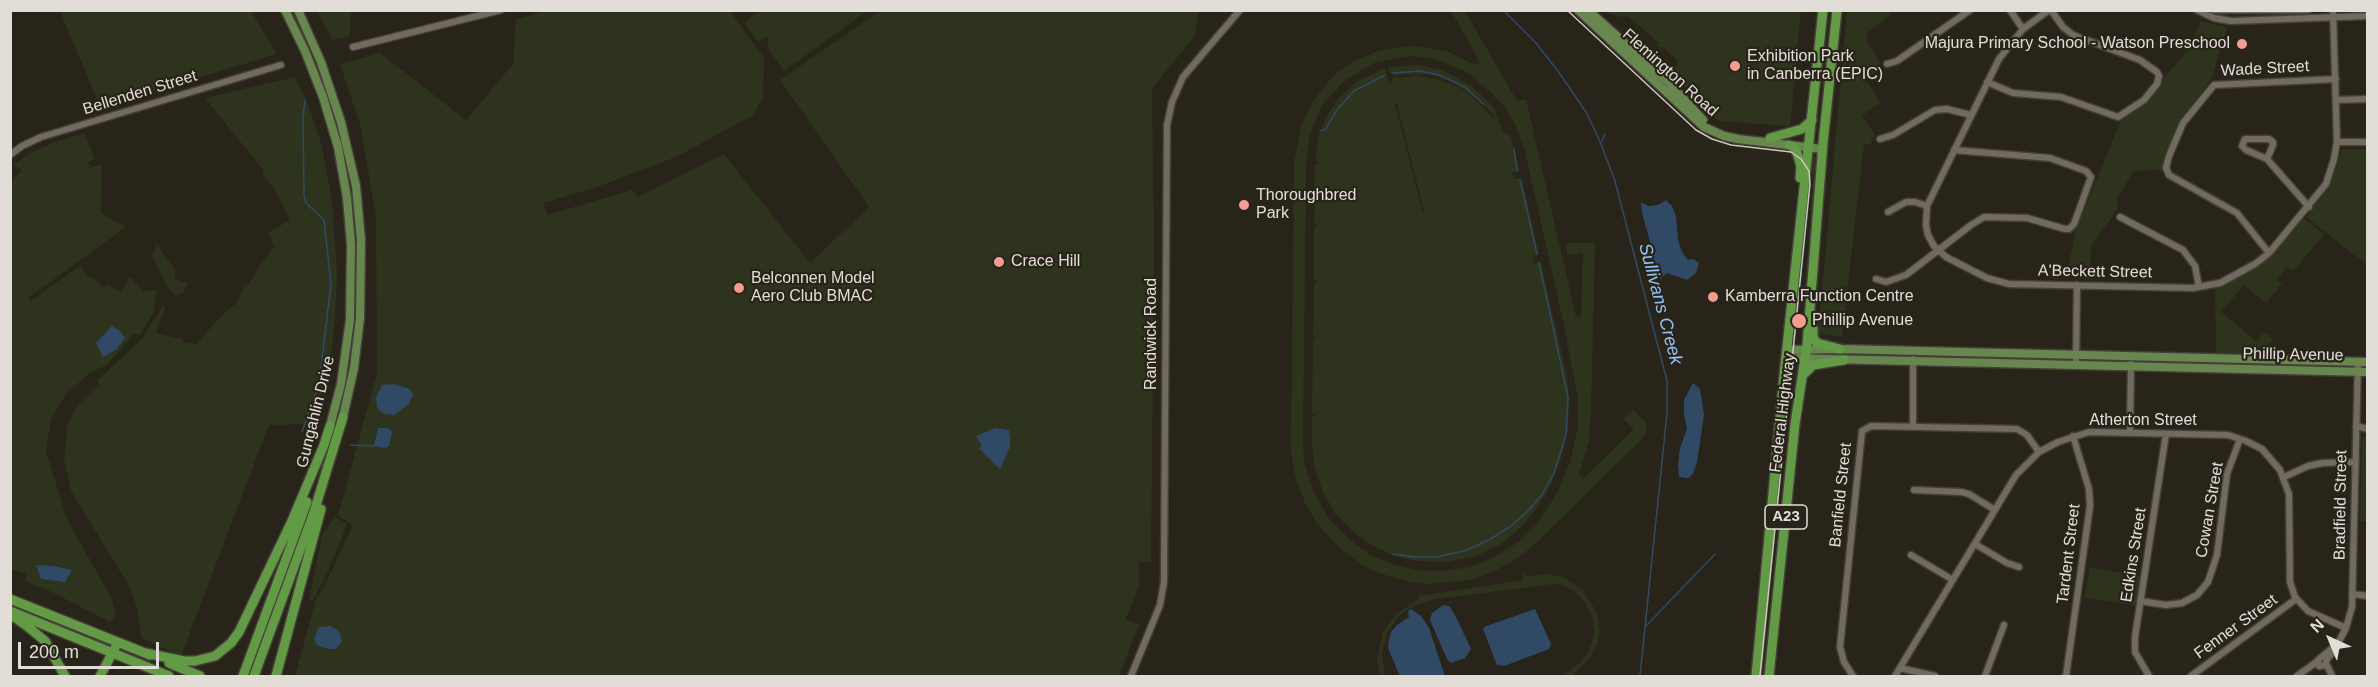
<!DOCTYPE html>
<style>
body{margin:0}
#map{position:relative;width:2378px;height:687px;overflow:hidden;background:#292419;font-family:Arial,sans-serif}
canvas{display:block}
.frame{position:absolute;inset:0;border:12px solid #e2ded7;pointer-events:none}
.north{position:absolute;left:2300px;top:609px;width:60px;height:60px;-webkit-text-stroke:4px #292419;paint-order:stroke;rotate:316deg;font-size:16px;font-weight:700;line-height:24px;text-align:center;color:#e2ded7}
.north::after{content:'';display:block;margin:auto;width:21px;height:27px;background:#e2ded7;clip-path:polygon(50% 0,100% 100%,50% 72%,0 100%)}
.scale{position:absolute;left:18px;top:642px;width:141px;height:27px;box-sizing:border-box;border:3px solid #e2ded7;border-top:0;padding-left:8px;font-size:18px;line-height:21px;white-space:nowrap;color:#e2ded7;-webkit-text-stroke:4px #292419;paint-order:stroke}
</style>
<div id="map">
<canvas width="2378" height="687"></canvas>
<div class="frame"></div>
<div class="north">N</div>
<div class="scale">200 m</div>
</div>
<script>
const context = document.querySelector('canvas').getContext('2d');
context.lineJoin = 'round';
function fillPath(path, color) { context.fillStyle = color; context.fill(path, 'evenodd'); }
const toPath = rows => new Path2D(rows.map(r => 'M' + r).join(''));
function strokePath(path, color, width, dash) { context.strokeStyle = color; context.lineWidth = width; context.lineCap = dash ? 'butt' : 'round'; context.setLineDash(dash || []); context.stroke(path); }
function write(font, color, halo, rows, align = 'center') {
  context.font = font + ' Arial,sans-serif'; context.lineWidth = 4.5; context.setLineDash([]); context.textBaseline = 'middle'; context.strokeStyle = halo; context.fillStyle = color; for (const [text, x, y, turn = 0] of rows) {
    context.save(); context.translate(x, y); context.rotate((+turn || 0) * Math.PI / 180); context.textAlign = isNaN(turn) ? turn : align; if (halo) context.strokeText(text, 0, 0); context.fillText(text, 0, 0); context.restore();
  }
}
const green = toPath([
 [550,10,730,11,764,58,763,98,752,116,676,157,597,187,544,203,547,215,632,190,638,197,724,154,810,263,869,207,780,80,880,11,1198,11,1195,35,1152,89,1154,255,1151,562,1139,562,1139,586,1126,619,1139,625,1119,676,1107,675,1106,676,295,676,317,595,320,595,353,525,338,516,377,373,376,216,360,124,340,64,380,53,466,120,513,64,516,19],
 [761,10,867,10,867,11,784,71,769,50,767,36,758,42,744,23],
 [60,11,251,11,277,54,100,107],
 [317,11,351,11,350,36,333,40],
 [1451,11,1465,11,1517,101,1526,99,1576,317,1581,316,1583,253,1567,255,1566,243,1595,243,1591,411,1589,441,1579,473,1583,479,1634,429,1623,419,1633,410,1646,422,1646,434,1637,444,1535,544,1518,558,1493,572,1472,580,1430,584,1410,582,1385,575,1366,567,1344,552,1317,524,1305,503,1295,476,1291,450,1294,162,1301,126,1312,103,1333,76,1355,60,1381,50,1412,46,1447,51,1475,65,1480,62],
 [1409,56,1435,59,1467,72,1495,96,1507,110,1517,128,1525,152,1564,325,1578,398,1578,428,1570,462,1558,491,1538,523,1520,541,1493,558,1471,567,1441,571,1418,570,1395,565,1372,556,1349,539,1330,520,1314,493,1305,465,1303,446,1306,165,1309,137,1322,105,1345,80,1374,63],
 [1602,11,1801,11,1790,126,1719,121,1671,74,1678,61,1663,47,1661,49,1657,45,1658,42,1628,16,1620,17],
 [1847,11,1889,11,1892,14,1868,32,1866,40,1879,61,1879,69,1866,80,1880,102,1862,116,1875,135,1871,140,1872,144,1864,145,1842,336,1818,335],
 [2201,21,2227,27,2212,78,2178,123,2161,170,2134,171,2117,198,2118,208,2091,246,2090,279,2066,278,2076,229,2121,120,2149,101,2164,78,2189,49],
 [1418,65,1442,70,1470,85,1494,107,1502,130,1511,137,1520,171,1512,173,1514,179,1522,179,1539,254,1533,258,1534,264,1541,262,1567,376,1569,400,1568,430,1561,458,1550,487,1532,514,1521,527,1501,544,1476,556,1447,562,1417,561,1394,556,1370,544,1356,534,1338,516,1324,495,1314,467,1312,446,1312,417,1315,417,1315,414,1312,415,1313,339,1316,339,1316,337,1313,337,1314,282,1317,282,1316,280,1314,280,1314,227,1317,227,1317,224,1314,224,1315,164,1318,165,1319,162,1315,161,1318,138,1327,115,1339,98,1356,82,1385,68,1389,84,1393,83,1392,78,1418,76,1432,78,1458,87,1470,95,1495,120,1494,115,1477,99,1451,81,1429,74,1394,75,1390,74,1388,67],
 [1395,104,1397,104,1425,215,1423,213],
 [295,77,307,101,321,143,332,199,337,273,335,320,329,372,313,424,269,425,181,656,141,638,137,608,129,586,71,491,64,460,67,427,76,407,99,384,98,380,146,335,145,333,164,304,165,309,156,333,182,339,182,342,196,344,225,312,237,303,244,286,248,284,263,261,261,258,265,260,271,250,274,248,269,232,290,220,277,193,263,175,263,170,205,98],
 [85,133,95,159,88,162,90,168,102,164,101,213,126,227,28,298,31,301,81,265,86,274,104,287,107,284,121,292,130,277,144,291,157,290,153,314,140,334,134,334,107,365,91,372,66,394,51,419,46,451,67,519,112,599,116,615,110,622,50,591,26,582,26,574,11,569,10,182,22,170,13,165,30,153,55,142],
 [2342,149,2367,149,2367,265,2306,217,2331,184],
 [1811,150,1814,151,1816,159,1811,250,1802,338,1813,180,1810,164],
 [2303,217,2324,235,2293,271,2287,267,2277,280,2282,284,2266,303,2244,285,2221,312,2256,341,2265,332,2273,339,2270,342,2268,353,2266,356,2216,355,2215,287,2235,278,2266,259],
 [157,244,176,271,174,278,187,283,184,291,176,296,167,286,152,255],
 [1796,369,1799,369,1800,374,1766,676,1763,676],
 [2367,434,2368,434,2367,522,2360,521,2362,442,2364,436],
 [335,517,347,524,327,574,313,601,309,600,322,535],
 [2090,567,2141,576,2136,605,2084,598],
 [1522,573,1525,573,1527,577,1548,574,1563,577,1583,590,1596,611,1600,631,1597,644,1591,657,1572,676,1563,676,1581,662,1589,651,1594,635,1593,618,1585,602,1574,591,1562,585,1553,584,1436,599,1416,605,1401,614,1387,633,1382,653,1385,676,1380,676,1377,659,1383,632,1396,614,1420,598,1418,596,1524,580]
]);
const water = toPath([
 [1666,200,1672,206,1676,216,1678,240,1682,252,1688,260,1693,259,1699,263,1696,273,1687,280,1667,273,1660,279,1653,264,1652,248,1642,213,1641,202,1648,206,1658,205],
 [112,326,120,331,125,338,117,349,103,357,96,343],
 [1693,383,1700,389,1704,415,1697,462,1693,474,1688,478,1679,477,1678,465,1680,448,1687,429,1684,414,1684,400],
 [394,384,410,389,413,395,408,405,394,415,384,414,377,408,376,397,382,385],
 [378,428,389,428,392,432,389,446,386,448,374,446],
 [995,428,1009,430,1010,438,1010,447,1000,469,979,448,982,445,976,436],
 [36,565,53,566,72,570,65,582,41,579],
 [1443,605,1449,606,1455,615,1471,649,1465,658,1451,663,1447,659,1430,620,1432,613],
 [1411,609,1421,616,1429,628,1445,676,1401,676,1399,674,1388,648,1389,640,1391,632,1397,625,1409,617,1408,611],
 [1535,609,1551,644,1549,649,1504,666,1497,665,1483,629,1484,627],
 [330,626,339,631,342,641,336,649,328,649,317,645,314,639,319,627]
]);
const stream = toPath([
 [1503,10,1536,43,1558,71,1586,112,1599,139,1615,181,1667,381,1667,413,1640,676],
 [1393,73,1420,71,1439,75,1465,87,1483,104],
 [1320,131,1326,129,1336,111,1354,91,1385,75],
 [1602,141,1605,134],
 [1514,149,1517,170],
 [1520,180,1537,254],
 [302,432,319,384,331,284,324,220,306,203,304,196,303,116,305,100],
 [351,445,374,446],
 [1393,554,1414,557,1436,557,1464,551,1489,540,1511,526,1527,512,1543,493,1554,473,1566,435,1568,397,1539,263],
 [1645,627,1715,554]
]);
const minor = toPath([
 [2010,10,2023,29],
 [2049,10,2023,29,1999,59,1927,206,1926,225,1928,235,1934,246,1946,257,1987,278,2009,284,2193,288,2220,283,2255,264,2269,253,2326,184,2334,159,2337,142,2333,10],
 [2197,10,2214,18,2231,21,2368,16],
 [2213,10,2308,10],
 [353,47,501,10],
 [1887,64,1897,61,1970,10],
 [1987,82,2013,93,2061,97,2118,117,2144,100,2157,84,2159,76,2157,72,2140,60,2073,35,2063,27,2051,10],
 [2336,100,2368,99],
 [1880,139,1893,135,1935,110,1947,109,1971,115],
 [2337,142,2368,142],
 [10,155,22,146,41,137,281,65],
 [2267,159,2273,145,2273,142,2269,139,2245,139,2242,146,2246,150,2267,159,2309,207],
 [1888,212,1906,202,1915,202,1927,206],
 [2120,217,2183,250,2195,266,2199,287],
 [2269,253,2237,213,2169,175,2166,168,2169,156,2183,123,2214,85,2336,79],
 [1876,279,1886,282,1906,275,1971,225,1984,217,2027,218,2065,229,2069,229,2074,224,2091,177,2086,171,2050,158,1954,150],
 [2076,365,2077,285],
 [2356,426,2368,429],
 [1913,427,1913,359],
 [2130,432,2131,364],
 [2284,477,2308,466,2323,463,2355,462],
 [1914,490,1961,492,1969,494,1995,510],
 [1975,544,2007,563,2019,567],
 [1911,555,1953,580],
 [2352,594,2368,596],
 [2140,601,2166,605,2182,603,2197,595,2208,582,2217,555,2227,474,2240,439],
 [2336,645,2318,660,2319,666,2325,665,2327,659,2334,651,2346,628,2352,607,2358,362],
 [2326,663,2332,676],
 [1900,668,1935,676],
 [1131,676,1160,605,1164,582,1167,125,1172,102,1183,77,1240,10],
 [1853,676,1844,662,1840,647,1862,431,1871,426,2017,429,2027,435,2039,452],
 [1895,676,2016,475,2039,452,2058,442,2089,432,2228,435,2246,441,2262,449,2280,470,2289,494,2290,582,2295,597,2308,611,2346,628],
 [1985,676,2004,625],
 [2066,676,2090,506,2089,489,2073,436],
 [2149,676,2135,652,2135,637,2166,434],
 [2191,676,2296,599],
 [2297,676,2318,661]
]);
const major = toPath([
 [285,10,305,51,323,97,338,147,347,198,351,245,350,320,341,384,330,426],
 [298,10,321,62,341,122,356,186,361,240,360,318,354,368,343,417],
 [1578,10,1704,127,1724,136,1738,139,1822,149],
 [1588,10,1669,83,1703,120],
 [1787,350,1840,349,2368,362],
 [1786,358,2368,372]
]);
const highway = toPath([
 [1770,138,1802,129,1812,120],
 [1789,145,1795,148,1798,156,1801,167,1800,178],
 [1813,328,1813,337,1817,343,1840,349],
 [1803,375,1813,365,1844,360],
 [323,448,330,426],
 [10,599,150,655],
 [10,611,169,676],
 [13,616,27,626,45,641,65,676],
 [145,653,184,661,195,661,215,656,231,643,239,632,292,521,324,445],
 [169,663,200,676],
 [100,676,115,648],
 [243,676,307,502],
 [254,676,314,512,343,417],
 [276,676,321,509],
 [1756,676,1784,375,1823,10],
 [1769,676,1795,424,1807,345,1823,143,1837,10]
]);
const tram = toPath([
 [1567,10,1696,130,1712,139,1731,145,1791,152,1801,159,1809,171,1810,184,1760,676]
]);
const markers = [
 [2242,44,6,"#f59c91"],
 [1735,66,6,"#f59c91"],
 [1244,205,6,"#f59c91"],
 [999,262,6,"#f59c91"],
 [739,288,6,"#f59c91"],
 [1713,297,6,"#f59c91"],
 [1799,321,8,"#f59c91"]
];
const shields = [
 [1786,517,42]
];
const shieldNames = [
 ["A23",1786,517]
];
const poiNames = [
 ["Majura Primary School - Watson Preschool",2230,44,"right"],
 ["Exhibition Park",1747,57],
 ["in Canberra (EPIC)",1747,75],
 ["Thoroughbred",1256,196],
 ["Park",1256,214],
 ["Crace Hill",1011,262],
 ["Belconnen Model",751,279],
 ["Aero Club BMAC",751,297],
 ["Kamberra Function Centre",1725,297],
 ["Phillip Avenue",1812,321]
];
const streetNames = [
 ["Wade Street",2265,69,-3],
 ["Flemington Road",1670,73,42],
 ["Bellenden Street",140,93,-17],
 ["A'Beckett Street",2095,272,1],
 ["Randwick Road",1152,334,-90],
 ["Phillip Avenue",2293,355,1],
 ["Gungahlin Drive",316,412,-76],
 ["Federal Highway",1783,413,-83],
 ["Atherton Street",2143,421],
 ["Banfield Street",1841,495,-84],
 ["Bradfield Street",2341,505,-89],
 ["Cowan Street",2210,510,-80],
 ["Tardent Street",2069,554,-83],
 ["Edkins Street",2134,555,-81],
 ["Fenner Street",2236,627,-36]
];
const waterNames = [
 ["Sullivans Creek",1660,304,75]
];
fillPath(green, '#2d331c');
fillPath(water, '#304a66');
strokePath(stream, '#304a66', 1.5);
strokePath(minor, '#443f37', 9);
strokePath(major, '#443f37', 11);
strokePath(highway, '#443f37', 12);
strokePath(minor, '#716a5e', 6);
strokePath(major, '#68874f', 8);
strokePath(highway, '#629a45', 9);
strokePath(tram, '#ccc8c0', 1.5);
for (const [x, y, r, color] of markers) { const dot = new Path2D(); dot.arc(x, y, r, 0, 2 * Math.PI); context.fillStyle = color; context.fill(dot); strokePath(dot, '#292419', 2); }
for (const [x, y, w] of shields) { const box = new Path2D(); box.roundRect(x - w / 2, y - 12, w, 24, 4.5); context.fillStyle = '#292419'; context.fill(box); strokePath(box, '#e2ded7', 1.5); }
write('bold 15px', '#e2ded7', null, shieldNames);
write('16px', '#e2ded7', '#292419', poiNames, 'left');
write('16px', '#e2ded7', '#292419', streetNames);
write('italic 18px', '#95c2f6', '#292419', waterNames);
</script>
